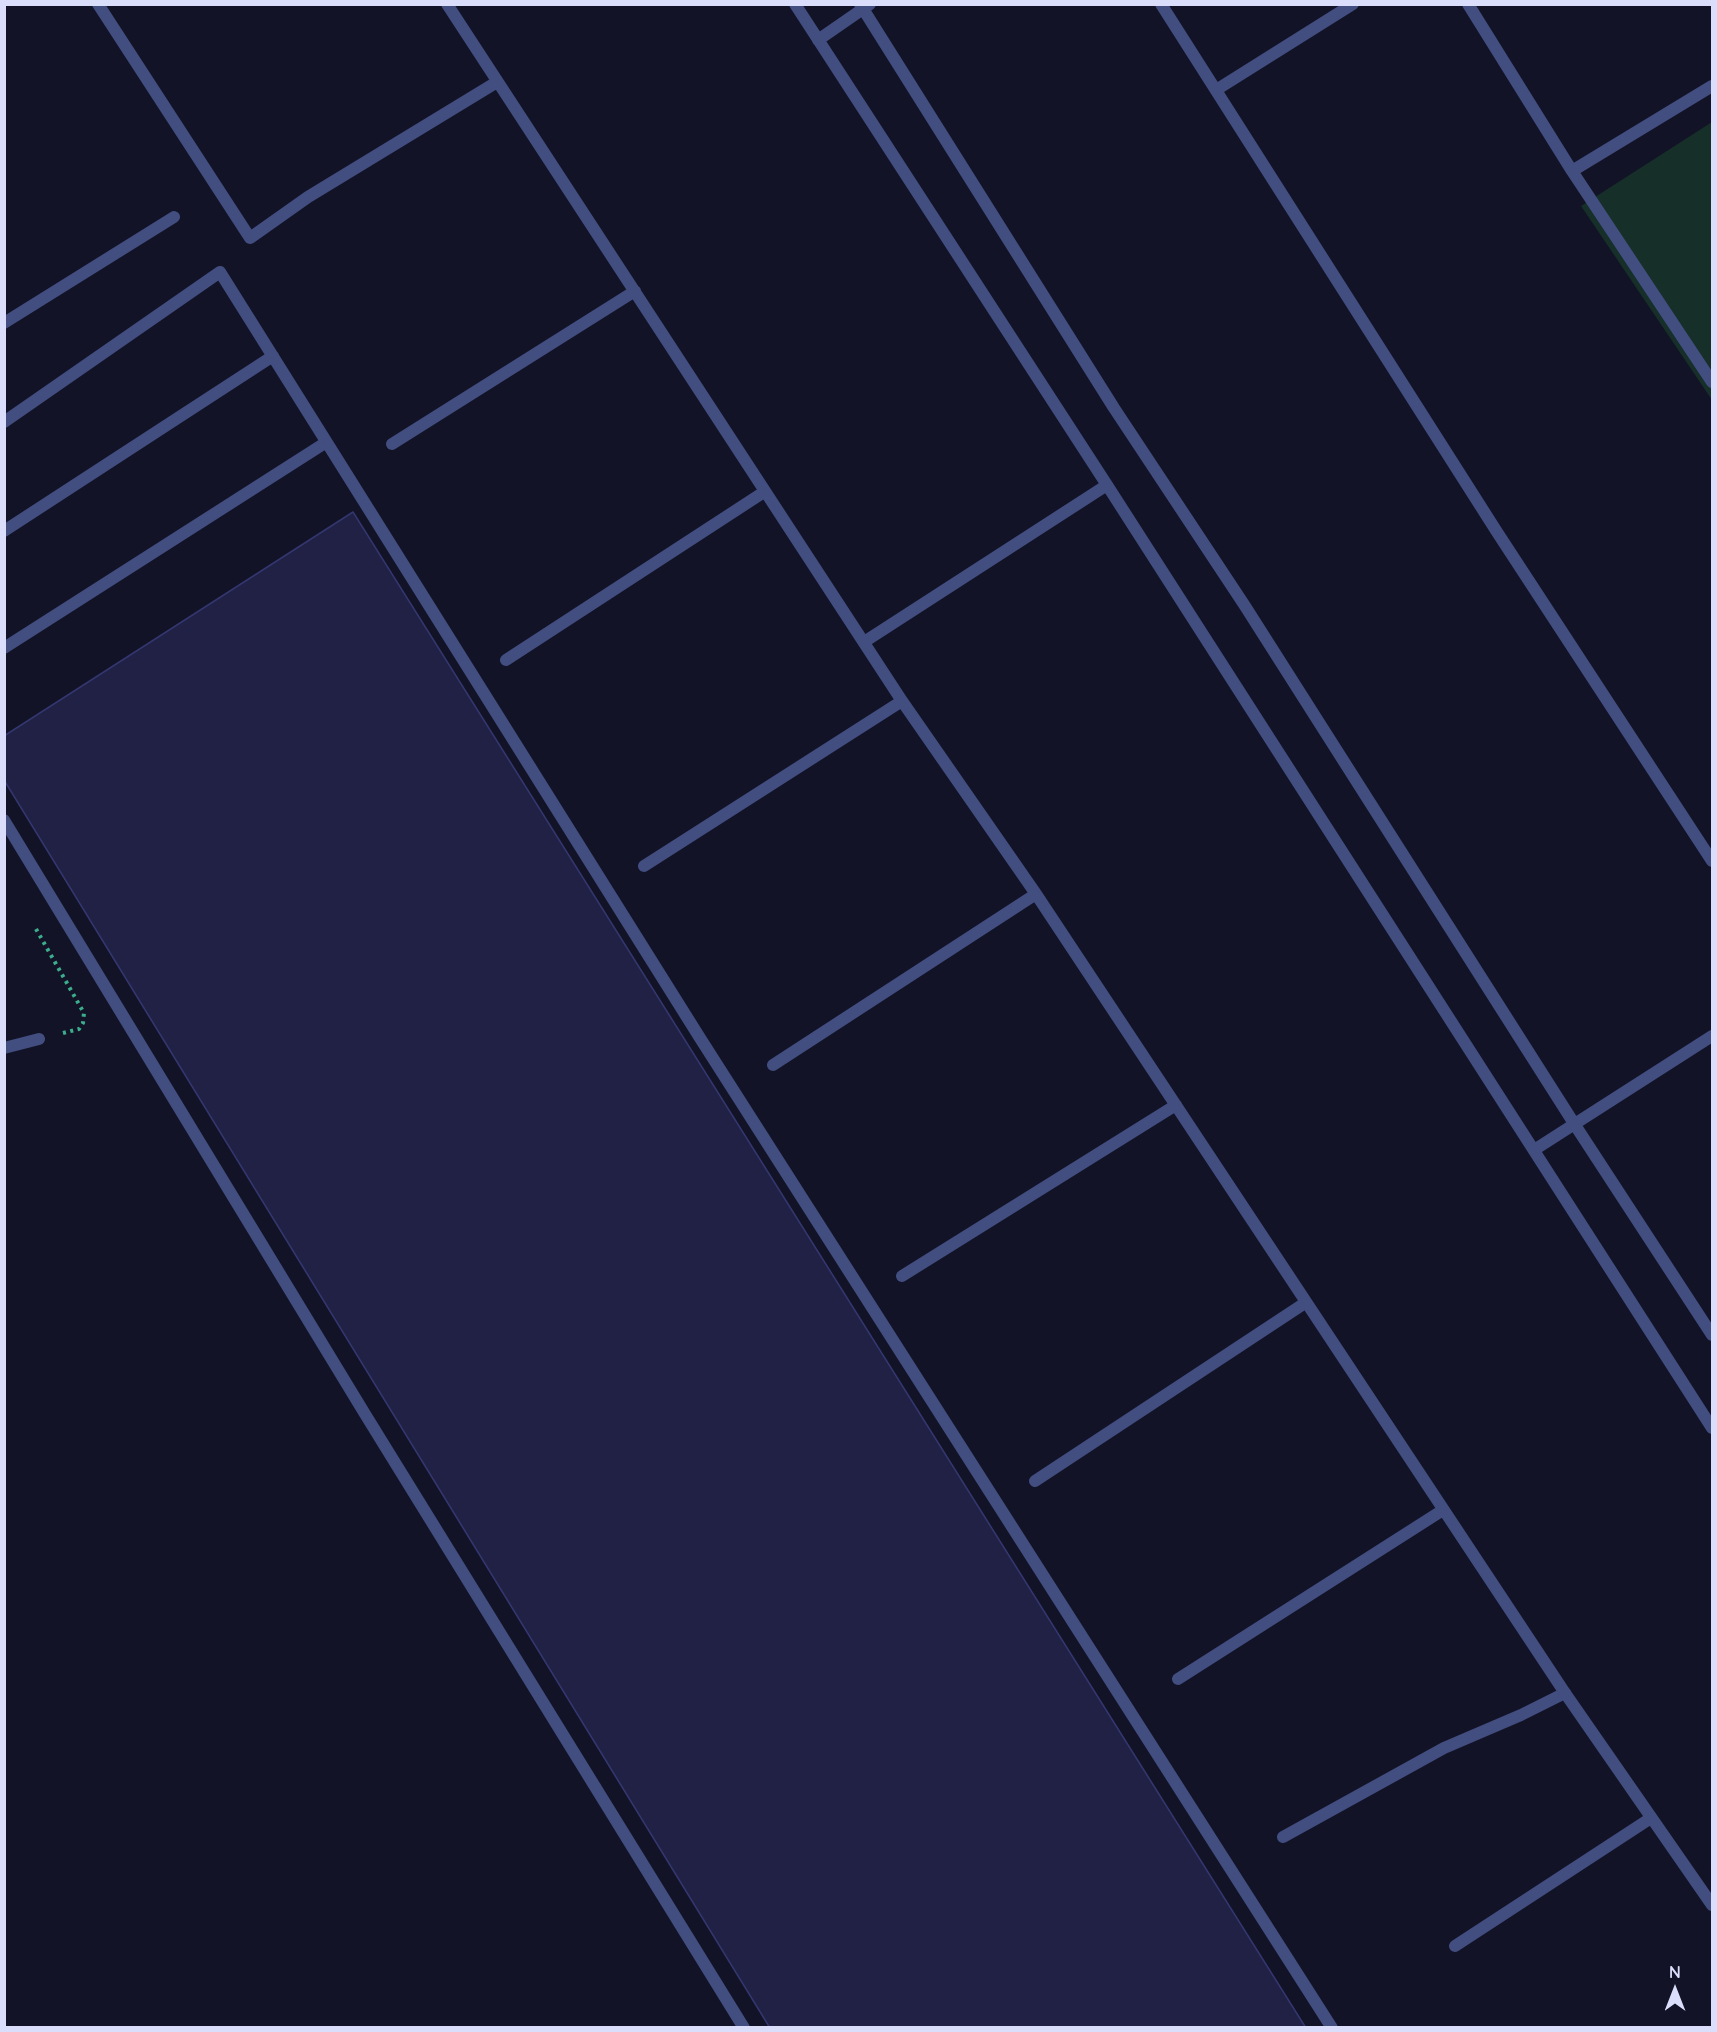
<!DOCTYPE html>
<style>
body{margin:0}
#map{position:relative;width:1717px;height:2032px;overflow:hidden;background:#121326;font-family:Quicksand,sans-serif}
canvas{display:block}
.frame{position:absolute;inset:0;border:6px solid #dadefb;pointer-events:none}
.north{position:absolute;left:1645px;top:1960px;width:60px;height:60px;-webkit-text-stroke:4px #121326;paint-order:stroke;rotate:0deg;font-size:16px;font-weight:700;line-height:24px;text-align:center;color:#dadefb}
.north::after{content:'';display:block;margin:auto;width:21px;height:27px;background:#dadefb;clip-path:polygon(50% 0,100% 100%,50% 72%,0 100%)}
</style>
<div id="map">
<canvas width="1717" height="2032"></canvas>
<div class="frame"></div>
<div class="north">N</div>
</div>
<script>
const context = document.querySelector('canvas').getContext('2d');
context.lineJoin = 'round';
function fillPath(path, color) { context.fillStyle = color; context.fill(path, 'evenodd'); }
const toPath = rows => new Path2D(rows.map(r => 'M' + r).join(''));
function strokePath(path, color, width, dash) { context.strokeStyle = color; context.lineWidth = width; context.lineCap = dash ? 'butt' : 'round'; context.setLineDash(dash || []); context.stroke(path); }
const green = toPath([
 [1712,122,1712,400,1581,206]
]);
const building = toPath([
 [353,512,1306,2028,770,2028,4,780,4,736,353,512]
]);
const path = toPath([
 [36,929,84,1013,83,1023,79,1029,63,1033]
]);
const service = toPath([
 [4,323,174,217],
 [4,422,220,272,700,1038,1332,2028],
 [4,531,273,356],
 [4,648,325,443],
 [4,820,365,1414,744,2028],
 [1283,1837,1444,1748,1521,1715,1565,1693]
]);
const minor = toPath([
 [98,4,250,238,308,197,497,82],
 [447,4,902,701,1036,894,1565,1693,1712,1905],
 [795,4,1107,485,1712,1428],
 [860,4,1114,408,1245,606,1575,1125,1712,1335],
 [1161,4,1497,532,1712,861],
 [1468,4,1572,171,1712,382],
 [818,40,870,4],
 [1216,90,1353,4],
 [1572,171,1712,86],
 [392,444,635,291],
 [864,642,1107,485],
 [506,660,764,492],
 [644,866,902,701],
 [4,1048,39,1039],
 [773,1065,1036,894],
 [1534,1150,1712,1036],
 [902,1276,1176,1105],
 [1035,1481,1305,1303],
 [1178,1679,1443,1510],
 [1455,1946,1651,1818]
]);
fillPath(green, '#162f29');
fillPath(building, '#202145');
strokePath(building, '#34366f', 1.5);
strokePath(path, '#3cae8d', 4, [3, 4.5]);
strokePath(service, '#424d80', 12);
strokePath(minor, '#424d80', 12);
</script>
